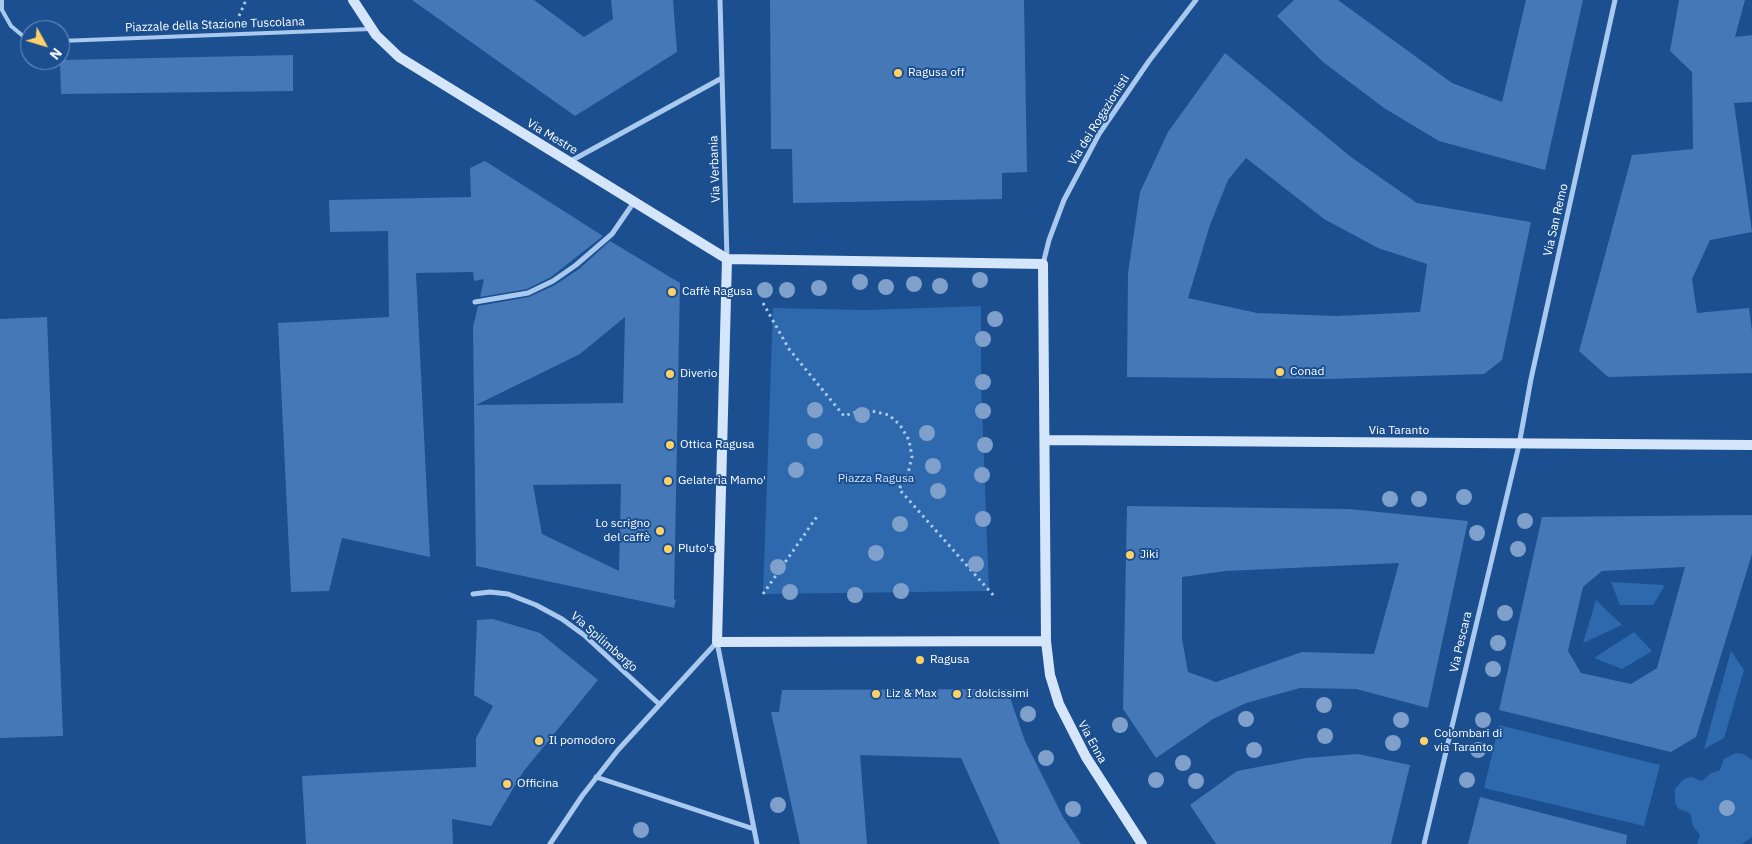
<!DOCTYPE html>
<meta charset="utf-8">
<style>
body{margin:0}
#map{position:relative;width:1752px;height:844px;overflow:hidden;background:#1b4f8f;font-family:"IBM Plex Sans",sans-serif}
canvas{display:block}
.north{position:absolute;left:20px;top:20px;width:50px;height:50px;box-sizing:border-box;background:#1b4f8f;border:1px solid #7695bc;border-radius:50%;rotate:129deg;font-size:14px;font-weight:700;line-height:20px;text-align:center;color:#fff}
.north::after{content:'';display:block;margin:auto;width:18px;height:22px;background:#ffd166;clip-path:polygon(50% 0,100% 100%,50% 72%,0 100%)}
</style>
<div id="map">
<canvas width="1752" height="844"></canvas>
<div class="north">N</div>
</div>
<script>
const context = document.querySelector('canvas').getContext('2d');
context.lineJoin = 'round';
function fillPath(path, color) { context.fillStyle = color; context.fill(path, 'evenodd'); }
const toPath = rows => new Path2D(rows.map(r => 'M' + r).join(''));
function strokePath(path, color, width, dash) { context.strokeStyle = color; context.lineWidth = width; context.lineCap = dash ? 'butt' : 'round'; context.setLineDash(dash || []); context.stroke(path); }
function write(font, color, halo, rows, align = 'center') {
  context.font = font + ' "IBM Plex Sans",sans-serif'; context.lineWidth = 4; context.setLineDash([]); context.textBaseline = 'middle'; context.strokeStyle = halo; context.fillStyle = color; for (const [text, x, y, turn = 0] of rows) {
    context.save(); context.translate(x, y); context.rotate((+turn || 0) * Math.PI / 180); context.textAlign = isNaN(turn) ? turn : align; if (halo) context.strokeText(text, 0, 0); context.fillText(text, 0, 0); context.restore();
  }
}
const green = toPath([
 [981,306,981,381,989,591,763,594,773,308,866,310],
 [1611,582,1665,585,1653,605,1620,605],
 [1596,600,1622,625,1583,643],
 [1634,632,1652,651,1622,669,1594,658],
 [1731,651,1744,670,1724,738,1704,749],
 [1499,725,1660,765,1644,826,1484,788],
 [1736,753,1743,754,1752,760,1752,837,1742,844,1697,844,1700,835,1693,826,1690,813,1679,809,1675,803,1675,789,1684,779,1691,777,1702,781,1710,774,1720,770,1724,759]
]);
const building = toPath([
 [412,0,534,0,584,37,613,19,611,0,673,0,677,52,575,116],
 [770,0,1024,0,1027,172,1002,173,1002,199,793,203,792,149,771,149],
 [1294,0,1338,0,1452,83,1502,102,1526,0,1583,0,1545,170,1439,141,1384,108,1323,62,1277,16],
 [1679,0,1745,0,1735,37,1752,35,1752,102,1734,103,1752,232,1710,240,1692,279,1697,313,1749,308,1752,331,1752,373,1608,377,1579,351,1632,155,1693,149,1692,72,1670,51],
 [1225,53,1351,157,1417,203,1531,222,1502,360,1484,374,1327,379,1127,377,1128,273,1140,192,1168,132],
 [1246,158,1324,219,1378,248,1427,264,1420,312,1336,316,1257,313,1188,298,1210,225,1228,180],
 [293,55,293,91,61,94,60,60],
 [485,161,603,236,551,277,527,289,480,297,484,279,474,281,473,272,416,273,430,557,342,538,329,591,291,592,278,323,389,317,388,231,330,232,329,200,471,197,470,168],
 [610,241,680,283,674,599,676,600,674,608,476,566,473,327,478,306,529,297,555,285,579,269],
 [625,317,623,403,476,405,580,354],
 [621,484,619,571,542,534,533,485],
 [47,317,63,736,0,738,0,319],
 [1127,506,1349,509,1468,521,1428,708,1356,689,1300,688,1246,703,1213,719,1156,758,1123,709],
 [1399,563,1374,654,1302,652,1216,682,1188,672,1182,639,1182,577,1226,571],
 [1752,515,1752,554,1696,737,1671,752,1499,710,1542,517],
 [1685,567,1657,668,1631,684,1581,673,1568,651,1583,587,1602,571],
 [493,619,540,633,598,680,523,772,491,826,452,819,453,844,306,844,302,776,476,767,476,738,493,706,474,695,477,620],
 [1007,689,1025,741,1063,817,1081,844,1000,844,961,758,860,755,867,844,800,844,771,712,779,712,782,690],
 [1358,754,1410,765,1391,844,1216,844,1190,805,1237,771,1306,758],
 [1480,797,1627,835,1626,844,1468,844]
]);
const path = toPath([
 [239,16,246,0],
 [763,303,789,349,844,416,856,412,872,411,889,415,900,425,909,440,912,457,908,473,899,489,994,596],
 [763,594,818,515]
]);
const service = toPath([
 [2,0,2,10,11,26,23,36,30,38],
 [60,41,371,29]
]);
const minor = toPath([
 [720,0,727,259],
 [569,162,722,78],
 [1043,264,1049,240,1064,200,1099,134,1149,61,1196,0],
 [475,302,528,293,553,281,576,265,612,234,634,202],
 [473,594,490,592,508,594,536,605,562,619,584,635,658,703],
 [717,642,757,844],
 [596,777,754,829],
 [550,844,582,796,618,750,717,642],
 [1424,844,1519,445,1531,379,1615,0]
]);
const secondary = toPath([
 [353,0,376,35,399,57,727,259],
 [727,259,1043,264,1046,641,1050,675,1059,704,1086,757,1142,844],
 [727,259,717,642,1046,641],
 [1045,440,1752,445]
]);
const trees = [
 [980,280],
 [860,282],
 [914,284],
 [940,286],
 [886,287],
 [819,288],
 [765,290],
 [787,290],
 [995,319],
 [983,339],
 [983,382],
 [815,410],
 [983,411],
 [862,415],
 [927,433],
 [815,441],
 [985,445],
 [933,466],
 [796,470],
 [982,475],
 [938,491],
 [1464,497],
 [1390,499],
 [1419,499],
 [983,519],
 [1525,521],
 [900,524],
 [1477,533],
 [1518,549],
 [876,553],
 [976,564],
 [778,567],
 [901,591],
 [790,592],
 [855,595],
 [1505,613],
 [1498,643],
 [1493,669],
 [1324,705],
 [1028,714],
 [1246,719],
 [1401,720],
 [1483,720],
 [1120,725],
 [1325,736],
 [1393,743],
 [1254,750],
 [1478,750],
 [1046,758],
 [1183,763],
 [1156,780],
 [1467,780],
 [1196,781],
 [778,805],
 [1727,808],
 [1073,809],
 [641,830]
];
const markers = [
 [898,73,5,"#ffd166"],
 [672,292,5,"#ffd166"],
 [1280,372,5,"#ffd166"],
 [670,374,5,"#ffd166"],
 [670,445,5,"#ffd166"],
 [668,481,5,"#ffd166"],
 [660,531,5,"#ffd166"],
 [668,549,5,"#ffd166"],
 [1130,555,5,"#ffd166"],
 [920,660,5,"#ffd166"],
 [876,694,5,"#ffd166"],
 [957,694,5,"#ffd166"],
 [539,741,5,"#ffd166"],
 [1424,741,5,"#ffd166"],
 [507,784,5,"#ffd166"]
];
const streetNames = [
 ["Piazzale della Stazione Tuscolana",215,25,-2],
 ["Via dei Rogazionisti",1099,120,-58],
 ["Via Mestre",552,137,31],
 ["Via Verbania",715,169,-92],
 ["Via San Remo",1556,220,-77],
 ["Via Taranto",1399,431],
 ["Via Spilimbergo",604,642,41],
 ["Via Pescara",1461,642,-77],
 ["Via Enna",1092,742,61]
];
const poiNames = [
 ["Ragusa off",908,73],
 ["Caffè Ragusa",682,292],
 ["Conad",1290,372],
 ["Diverio",680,374],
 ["Ottica Ragusa",680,445],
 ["Gelateria Mamo'",678,481],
 ["Lo scrigno",650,524,"right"],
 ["del caffè",650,538,"right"],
 ["Pluto's",678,549],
 ["Jiki",1140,555],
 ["Ragusa",930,660],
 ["Liz & Max",886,694],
 ["I dolcissimi",967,694],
 ["Colombari di",1434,734],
 ["via Taranto",1434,748],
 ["Il pomodoro",549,741],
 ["Officina",517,784]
];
const parkNames = [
 ["Piazza Ragusa",876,479]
];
fillPath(green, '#2e69ad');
fillPath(building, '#4478b7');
strokePath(path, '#a9c9ee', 3, [2.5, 4]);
strokePath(service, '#a9c9ee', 4);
strokePath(minor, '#a9c9ee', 5);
strokePath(secondary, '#d6e6fa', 10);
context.fillStyle = '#7ea0ca';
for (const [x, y] of trees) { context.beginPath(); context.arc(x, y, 8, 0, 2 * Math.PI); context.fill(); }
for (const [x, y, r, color] of markers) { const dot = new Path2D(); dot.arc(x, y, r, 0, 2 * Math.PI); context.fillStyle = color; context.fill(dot); strokePath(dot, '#1b4f8f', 2); }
write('12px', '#fff', '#1b4f8f', streetNames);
write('12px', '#fff', '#1b4f8f', poiNames, 'left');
write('12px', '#cfe3fa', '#1b4f8f', parkNames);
</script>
